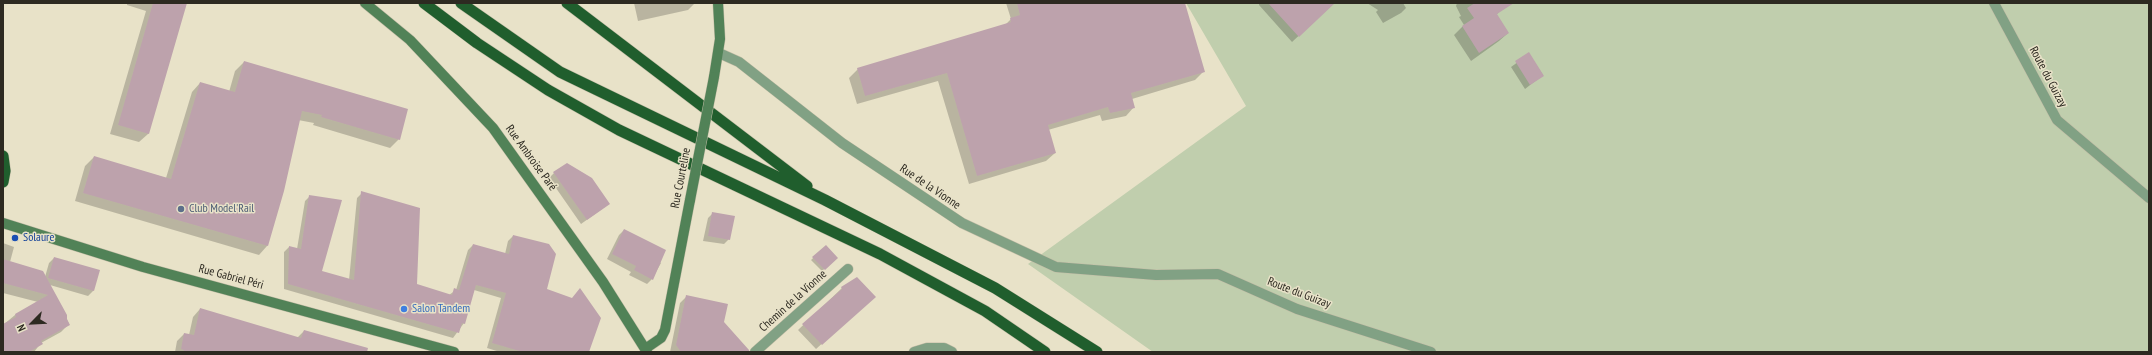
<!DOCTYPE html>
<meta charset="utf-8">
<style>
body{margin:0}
#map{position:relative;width:2152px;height:355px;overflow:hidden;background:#e8e2c8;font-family:"PT Sans Narrow",sans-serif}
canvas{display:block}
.frame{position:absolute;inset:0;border:4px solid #2d2a21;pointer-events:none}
.north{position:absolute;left:12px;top:303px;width:40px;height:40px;-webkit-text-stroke:3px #e8e2c8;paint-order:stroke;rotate:246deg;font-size:11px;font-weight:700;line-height:16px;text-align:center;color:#2d2a21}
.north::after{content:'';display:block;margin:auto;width:14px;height:18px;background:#2d2a21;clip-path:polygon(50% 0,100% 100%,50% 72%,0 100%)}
</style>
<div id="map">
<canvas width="2152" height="355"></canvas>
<div class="frame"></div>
<div class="north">N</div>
</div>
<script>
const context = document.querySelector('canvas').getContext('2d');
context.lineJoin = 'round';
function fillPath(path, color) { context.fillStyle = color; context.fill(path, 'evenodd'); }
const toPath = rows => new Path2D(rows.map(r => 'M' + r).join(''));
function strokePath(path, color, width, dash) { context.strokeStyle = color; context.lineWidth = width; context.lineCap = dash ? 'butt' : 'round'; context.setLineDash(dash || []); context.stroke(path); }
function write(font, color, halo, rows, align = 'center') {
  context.font = font + ' "PT Sans Narrow",sans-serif'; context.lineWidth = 3; context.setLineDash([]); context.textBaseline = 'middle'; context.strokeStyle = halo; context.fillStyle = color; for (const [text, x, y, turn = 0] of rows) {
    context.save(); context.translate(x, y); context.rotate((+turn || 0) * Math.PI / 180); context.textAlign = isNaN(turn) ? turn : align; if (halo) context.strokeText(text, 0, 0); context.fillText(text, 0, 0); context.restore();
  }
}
const green = toPath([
 [1186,3,2149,3,2149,352,1153,352,1028,264,1246,106]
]);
const shadow = toPath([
 [127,3,186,3,148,134,139,142,110,134,146,11,127,5],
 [634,3,695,3,688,10,638,21],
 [1006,3,1183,3,1204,71,1195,80,1132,99,1134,107,1126,116,1102,121,1100,115,1048,130,1055,153,1046,161,969,184,938,81,857,104,849,78,858,69,1005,25,1011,19],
 [1259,3,1334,3,1292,42,1259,5],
 [1367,3,1403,3,1406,8,1401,13,1383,23,1376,12,1378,10],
 [1457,3,1495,3,1500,11,1496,15,1508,33,1499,41,1471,61,1454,35,1464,25,1459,17,1461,16,1456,6],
 [1529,54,1543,75,1525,89,1511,67],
 [244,62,399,139,390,148,313,125,314,123,298,120,283,191,267,246,259,255,75,201,85,166,94,157,166,178,192,92,200,83,229,92,235,71],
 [554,173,609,204,581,224,549,178],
 [362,193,416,285,449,295,456,290,468,250,473,245,505,254,508,241,513,236,546,289,589,352,500,352,487,348,501,298,474,290,464,323,453,338,284,289,284,252,289,247,297,249,305,201,310,196,321,272,349,280,357,198],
 [713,213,729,239,724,244,703,241,708,218],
 [624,230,661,263,652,279,647,284,629,275,631,272,607,259,619,235],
 [3,243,14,247,10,262,45,277,49,263,54,258,99,271,93,291,88,296,50,285,69,324,61,332,41,343,34,352,3,352,3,325,15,315,38,302,3,293],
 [826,246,836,258,822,271,811,260],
 [842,288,869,301,816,349,798,330],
 [686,297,723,323,743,352,670,352,680,303],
 [200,309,297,338,304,331,356,352,175,352,177,341,184,334,189,335,193,317]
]);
const building = toPath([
 [153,3,187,3,149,134,118,125],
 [1017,3,1185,3,1205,72,1131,93,1135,108,1110,113,1108,107,1048,125,1056,153,977,176,947,73,865,96,857,68,1011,22,1010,18,1020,15],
 [1268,3,1335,3,1299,37],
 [1475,3,1514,3,1497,14,1509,33,1479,53,1462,26,1474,18,1467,8],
 [1529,52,1544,76,1530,85,1515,61],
 [244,61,408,109,400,140,321,117,322,115,302,111,284,191,268,246,83,193,94,156,171,179,200,82,235,92],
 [567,163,592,178,610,204,587,220,553,172],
 [361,191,420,208,417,284,452,295,454,288,459,290,473,244,509,254,513,235,549,244,556,254,547,289,572,298,580,288,601,318,589,352,523,352,492,343,506,293,476,285,465,324,462,323,459,333,288,284,289,246,301,249,309,195,342,200,322,271,354,280],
 [712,212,735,216,730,240,708,236],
 [624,229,666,250,653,280,634,270,636,266,612,254],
 [826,245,838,258,825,270,812,257],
 [54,257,100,270,94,291,48,278],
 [3,259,43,271,67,315,67,319,70,325,41,341,43,344,29,352,3,352,3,324,16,317,15,314,48,295,3,283],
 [857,277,876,297,822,345,802,324,842,289,841,287],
 [686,295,728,304,724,322,749,350,749,352,681,352,676,345],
 [200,308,301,338,304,330,368,348,367,352,183,352,184,350,181,349,184,333,194,335]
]);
const minor = toPath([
 [1994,3,2057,120,2149,198],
 [719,53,739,62,842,143,962,223,1056,267,1156,275,1218,274,1297,309,1431,352],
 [755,352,848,269],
 [914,352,927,348,944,348,952,352]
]);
const secondary = toPath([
 [365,3,410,40,493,128,603,282,647,352],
 [714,77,720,39,718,3],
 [3,223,143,267,454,352],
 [645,349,661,338,665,330,690,200]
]);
const trunk = toPath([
 [424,3,477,43,548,90,619,130,880,254,985,311,1045,352],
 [461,3,560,72,825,200,995,288,1097,352],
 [567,3,807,186],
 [3,156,5,171,3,182]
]);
const secondaryBridge = toPath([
 [690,200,714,77]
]);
const markers = [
 [181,209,4,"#5c6f8a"],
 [15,238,4,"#1a4fb4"],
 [404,309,4,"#3f7fe0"]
];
const streetNames = [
 ["Route du Guizay",2048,77,62],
 ["Rue Ambroise Paré",531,158,54],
 ["Rue Courteline",681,178,-79],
 ["Rue de la Vionne",930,187,34],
 ["Rue Gabriel Péri",231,277,15],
 ["Route du Guizay",1299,293,21],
 ["Chemin de la Vionne",793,301,-42]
];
const serviceNames = [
 ["Club Model'Rail",189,209]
];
const transitNames = [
 ["Solaure",23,238]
];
const shopNames = [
 ["Salon Tandem",412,309]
];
fillPath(green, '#c0cead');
fillPath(shadow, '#0003');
fillPath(building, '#bda2ac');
strokePath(minor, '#c3bda7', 11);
strokePath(secondary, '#c3bda7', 11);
strokePath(trunk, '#c3bda7', 12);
strokePath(minor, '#81a184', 10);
strokePath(secondary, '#518257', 10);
strokePath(trunk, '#205e2d', 11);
strokePath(secondaryBridge, '#c3bda7', 11, []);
strokePath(secondaryBridge, '#518257', 10);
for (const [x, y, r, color] of markers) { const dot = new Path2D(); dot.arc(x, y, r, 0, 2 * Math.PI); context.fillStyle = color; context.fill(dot); strokePath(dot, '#e8e2c8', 1.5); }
write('12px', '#2d2a21', '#e8e2c8', streetNames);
write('12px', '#4e5e75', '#e8e2c8', serviceNames, 'left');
write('12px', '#164399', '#e8e2c8', transitNames, 'left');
write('12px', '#366cbe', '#e8e2c8', shopNames, 'left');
</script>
